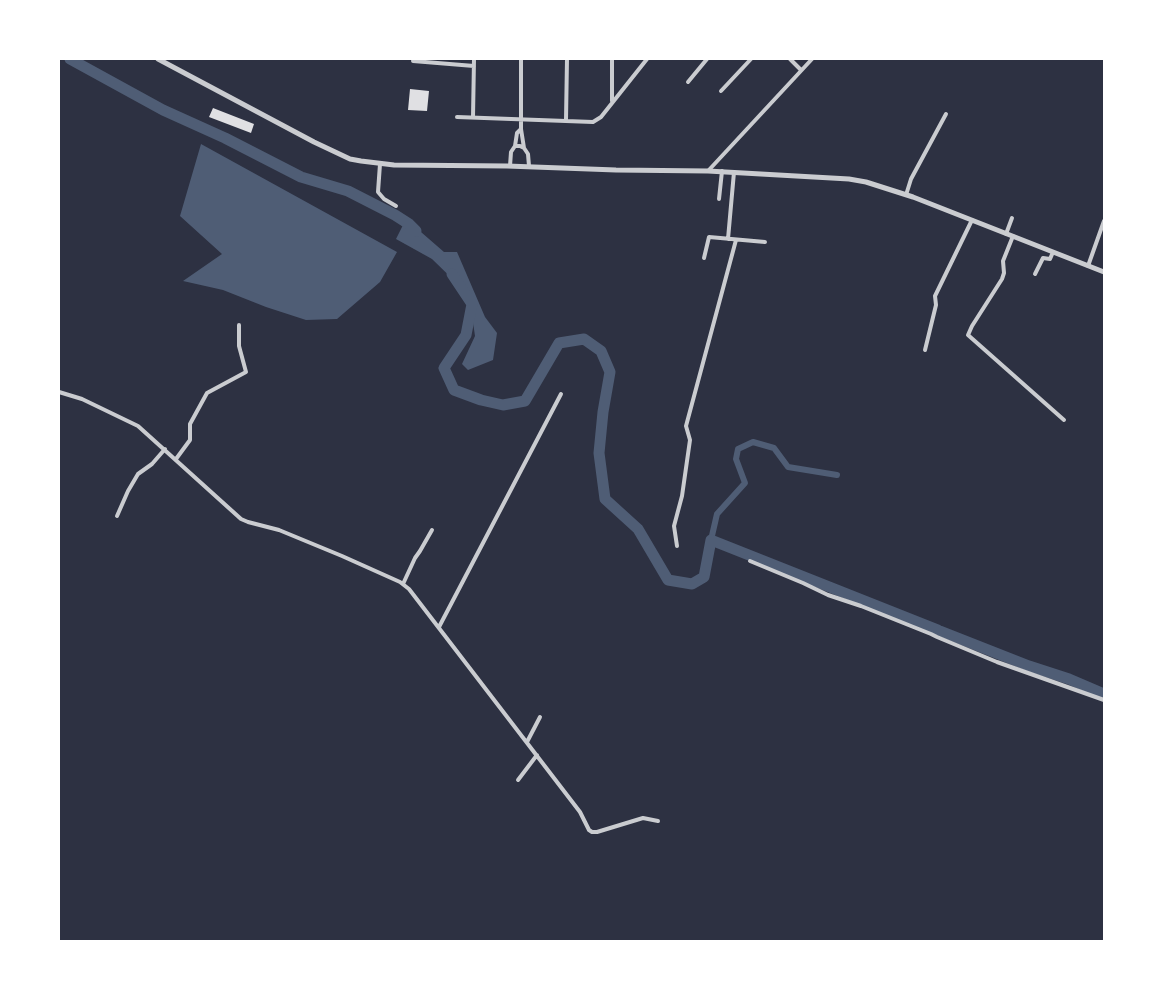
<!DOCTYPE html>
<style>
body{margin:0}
#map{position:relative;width:1163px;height:1000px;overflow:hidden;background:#2d3142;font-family:"PT Sans",sans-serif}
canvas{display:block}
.frame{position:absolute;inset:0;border:60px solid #fff;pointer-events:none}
</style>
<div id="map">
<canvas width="1163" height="1000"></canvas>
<div class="frame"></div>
</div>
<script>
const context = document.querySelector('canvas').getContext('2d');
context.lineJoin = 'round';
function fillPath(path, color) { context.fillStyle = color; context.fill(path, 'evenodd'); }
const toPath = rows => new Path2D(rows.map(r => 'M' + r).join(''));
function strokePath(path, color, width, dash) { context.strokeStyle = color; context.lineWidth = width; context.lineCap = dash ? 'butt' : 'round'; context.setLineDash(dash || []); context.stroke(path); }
const water = toPath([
 [201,144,397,252,380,282,337,319,306,320,266,307,223,290,183,281,222,254,180,216],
 [406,219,444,252,457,252,485,317,497,333,493,360,468,370,462,364,475,336,469,295,432,259,396,239]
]);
const stream = toPath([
 [704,577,705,579]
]);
const canal = toPath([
 [711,540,717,514,745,483,736,459,738,449,753,442,774,448,788,467,837,475]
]);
const river = toPath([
 [70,59,163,110,225,138,301,177,348,191,395,215,409,224,416,231],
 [452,274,472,304,466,335,444,368,454,390,481,400,503,405,525,401,559,343,584,339,601,351,610,372,603,412,599,453,605,499,638,529,668,580,692,584,704,577,711,540,938,630],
 [940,631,1029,666,1069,679,1104,694]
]);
const building = toPath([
 [410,89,429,91,427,111,408,110],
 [213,108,254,124,251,133,209,117]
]);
const minor = toPath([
 [790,59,801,70],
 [413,61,474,66],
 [688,82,707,59],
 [721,91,751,59],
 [612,101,612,59],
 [457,117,593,122,601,117,647,59],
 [473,117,474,59],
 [566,120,567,59],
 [521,129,521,59],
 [515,146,517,133,521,129,524,148],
 [380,164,378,192,384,199,396,206],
 [510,166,511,152,515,146,520,146,524,148,528,154,529,166],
 [708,171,812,59],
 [906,195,911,179,946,114],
 [719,199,722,171],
 [1006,234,1012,218],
 [1013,236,1003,261,1004,273,1002,279,972,326,968,335,1064,420],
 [728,239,734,172],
 [704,258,709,237,765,242],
 [1088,266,1104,221],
 [1035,274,1043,258,1050,259,1053,252],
 [925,350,936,305,935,296,972,220],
 [59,392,82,399,138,426,241,519,248,522,279,530,342,556,400,582,409,589,580,812,589,830,592,832,597,832,643,818,658,821],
 [176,459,190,440,190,424,207,393,246,372,239,346,239,325],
 [117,516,128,491,138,474,152,464,165,449],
 [677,546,674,526,682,496,690,440,686,426,736,240],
 [750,561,803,583,828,595,861,606,931,634,937,637,997,662,1104,700],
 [403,584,415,558,420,551,432,530],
 [439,627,561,394],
 [527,742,540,717],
 [518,780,537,755]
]);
const tertiary = toPath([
 [158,59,314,142,350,159,361,161,394,165,507,166,616,170,708,171,849,179,866,182,913,197,1104,272]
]);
fillPath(water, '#4f5d75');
strokePath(stream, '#4f5d75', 2);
strokePath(canal, '#4f5d75', 6);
strokePath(river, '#4f5d75', 11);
fillPath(building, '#e0e0e3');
strokePath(minor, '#caccd0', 4);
strokePath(tertiary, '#caccd0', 5);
</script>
